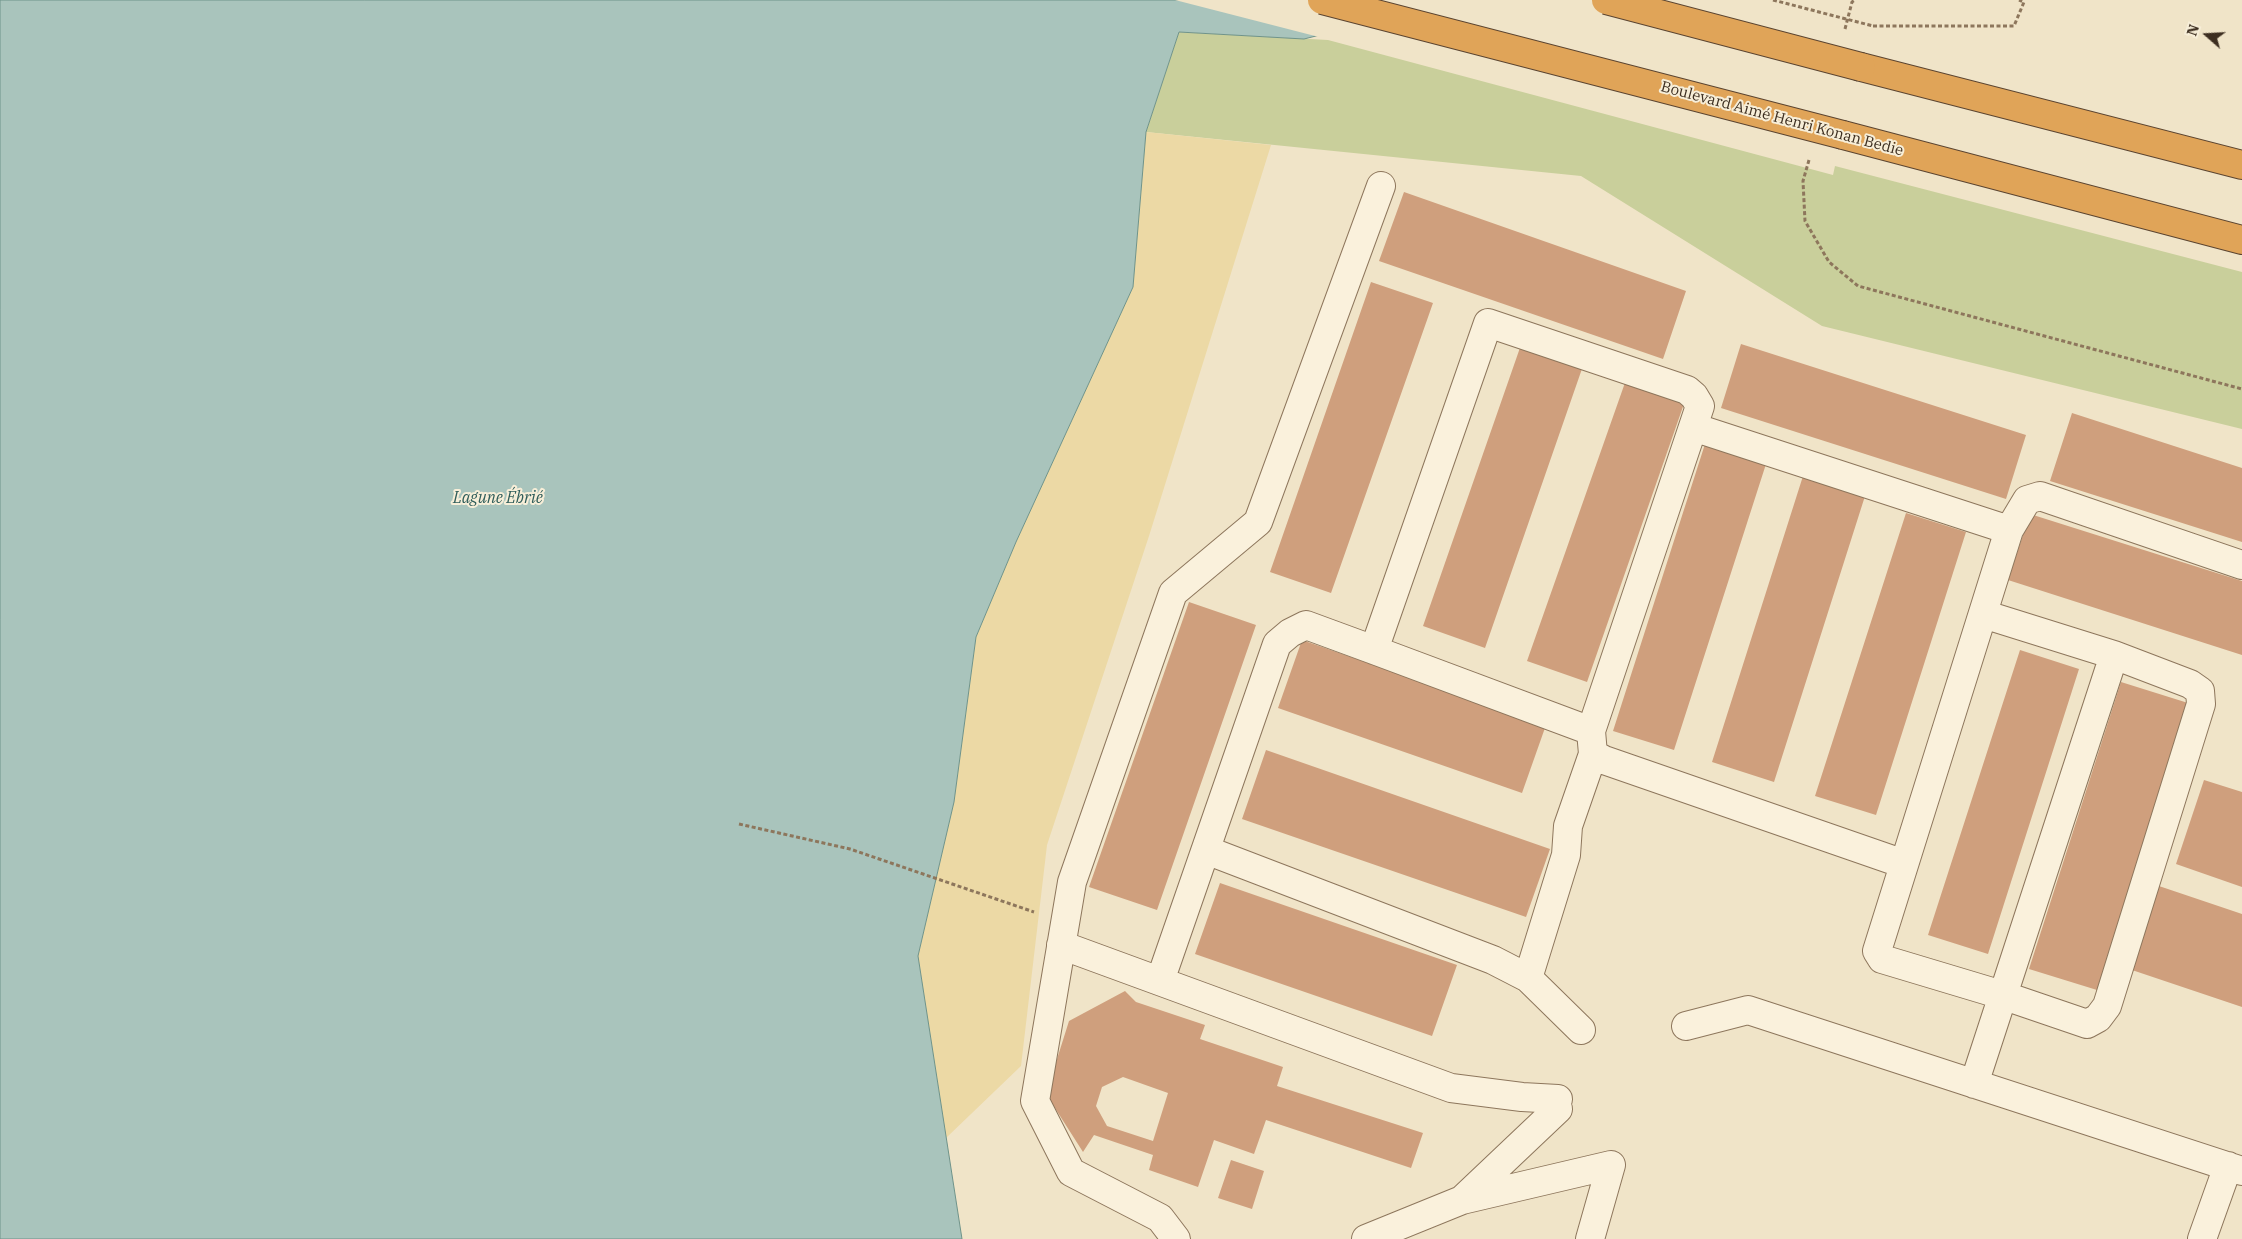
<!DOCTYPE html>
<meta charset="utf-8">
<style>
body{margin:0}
#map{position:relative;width:2242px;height:1239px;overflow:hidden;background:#f0e4c8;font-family:"IBM Plex Serif",serif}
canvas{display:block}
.north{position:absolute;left:2182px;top:10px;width:50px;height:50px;-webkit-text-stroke:4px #f7eed8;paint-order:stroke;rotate:289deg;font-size:14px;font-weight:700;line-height:20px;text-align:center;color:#3d2e20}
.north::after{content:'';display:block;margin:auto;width:18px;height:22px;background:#3d2e20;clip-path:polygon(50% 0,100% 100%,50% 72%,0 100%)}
</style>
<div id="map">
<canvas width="2242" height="1239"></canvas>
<div class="north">N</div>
</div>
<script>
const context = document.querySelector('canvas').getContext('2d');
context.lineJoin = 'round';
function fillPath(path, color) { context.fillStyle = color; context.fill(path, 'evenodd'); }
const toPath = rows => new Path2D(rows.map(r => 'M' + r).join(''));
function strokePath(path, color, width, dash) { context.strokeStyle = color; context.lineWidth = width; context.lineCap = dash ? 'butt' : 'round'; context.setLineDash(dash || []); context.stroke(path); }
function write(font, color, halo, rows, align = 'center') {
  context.font = font + ' "IBM Plex Serif",serif'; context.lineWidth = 4; context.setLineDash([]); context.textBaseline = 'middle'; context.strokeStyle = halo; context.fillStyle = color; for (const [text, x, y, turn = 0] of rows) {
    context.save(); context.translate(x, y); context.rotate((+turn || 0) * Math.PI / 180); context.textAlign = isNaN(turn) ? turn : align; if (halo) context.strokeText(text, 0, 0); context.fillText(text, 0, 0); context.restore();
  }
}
const green = toPath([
 [1179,32,1328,40,1833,175,1835,166,2242,272,2242,429,1822,326,1581,176,1146,132]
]);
const sand = toPath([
 [1146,132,1271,145,1149,536,1047,845,1021,1066,946,1138,918,956,954,802,976,637,1016,542,1133,287]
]);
const water = toPath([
 [0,0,1459,0,1304,39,1179,32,1146,132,1133,287,1016,542,976,637,954,802,918,956,962,1239,0,1239,0,0]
]);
const pier = toPath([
 [1175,0,1461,0,1459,2,1319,37]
]);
const building = toPath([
 [1404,192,1686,291,1663,359,1379,261],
 [1371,282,1433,303,1331,593,1270,572],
 [1522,342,1584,363,1485,648,1423,626],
 [1741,344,2026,435,2006,499,1721,408],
 [1627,377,1686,398,1587,682,1527,661],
 [2072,413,2242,468,2242,542,2050,481],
 [1705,444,1766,464,1674,750,1613,731],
 [1803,476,1865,496,1774,782,1712,762],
 [1906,513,1966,532,1876,815,1815,796],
 [2030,514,2242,581,2242,655,2008,580],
 [1189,602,1256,625,1157,910,1089,887],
 [1302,640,1546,725,1522,793,1278,708],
 [2020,650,2079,669,1988,954,1928,935],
 [2121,682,2188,703,2097,990,2029,969],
 [1266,750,1550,849,1526,917,1242,819],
 [2204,780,2242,792,2242,887,2176,864],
 [1220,883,1457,965,1432,1036,1195,954],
 [2153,884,2242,914,2242,1007,2126,968],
 [1125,991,1136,1002,1205,1025,1200,1039,1283,1067,1277,1086,1423,1133,1411,1168,1266,1120,1254,1154,1214,1140,1198,1187,1149,1170,1153,1155,1094,1135,1083,1152,1046,1094,1069,1021],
 [1123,1077,1168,1093,1153,1141,1107,1126,1096,1106,1102,1087],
 [1231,1160,1264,1171,1252,1209,1218,1198]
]);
const path = toPath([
 [1873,26,2014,26,2024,2,2019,0],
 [1845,29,1852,2,1855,0],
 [1809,160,1803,181,1805,221,1829,262,1858,286,2242,389],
 [739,824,850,849,1034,912]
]);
const minor = toPath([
 [1693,427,2009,530,1877,951,1882,959,2002,995,2087,1024,2098,1018,2107,1006,2201,704,2200,691,2190,684,2114,655,1983,614],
 [2009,530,2027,500,2040,496,2242,565],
 [1591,731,1593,754,1604,760,1904,864],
 [1206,850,1493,960,1528,978,1581,1030],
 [1061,945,1451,1088,1522,1097,1558,1099],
 [1528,978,1566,855,1568,826,1593,754],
 [1160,981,1277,644,1290,633,1306,625,1374,650,1591,731,1700,406,1694,396,1687,390,1488,323,1374,650],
 [1686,1026,1748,1010,2242,1171],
 [1974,1084,2114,655],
 [1463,1199,1558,1109],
 [1176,1239,1160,1218,1071,1172,1035,1101,1072,882,1173,593,1258,522,1381,186],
 [1366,1239,1462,1200,1611,1165,1590,1239],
 [2202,1239,2228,1166]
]);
const highway = toPath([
 [1861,67,2242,165],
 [1843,135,2242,240]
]);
const pathBridge = toPath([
 [1773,0,1873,26]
]);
const highwayBridge = toPath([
 [1322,0,1843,135],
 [1606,0,1861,67]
]);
const streetNames = [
 ["Boulevard Aimé Henri Konan Bedie",1782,119,15]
];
const waterNames = [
 ["Lagune Ébrié",498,498]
];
fillPath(green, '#c9cf9b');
fillPath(sand, '#ecd9a5');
fillPath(water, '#a9c4bc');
strokePath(water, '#6f938a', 1);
fillPath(pier, '#f0e4c8');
fillPath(building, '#cf9f7d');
strokePath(minor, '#8d765c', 30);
strokePath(highway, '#5b4430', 30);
strokePath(path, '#8d765c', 3, [4, 2.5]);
strokePath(minor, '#faf1dc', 28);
strokePath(highway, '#e0a458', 28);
strokePath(highwayBridge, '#5b4430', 30, []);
strokePath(pathBridge, '#8d765c', 3, [4, 2.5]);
strokePath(highwayBridge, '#e0a458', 28);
write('15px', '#3d2e20', '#f7eed8', streetNames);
write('italic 16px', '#2f5d5a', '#f7eed8', waterNames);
</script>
